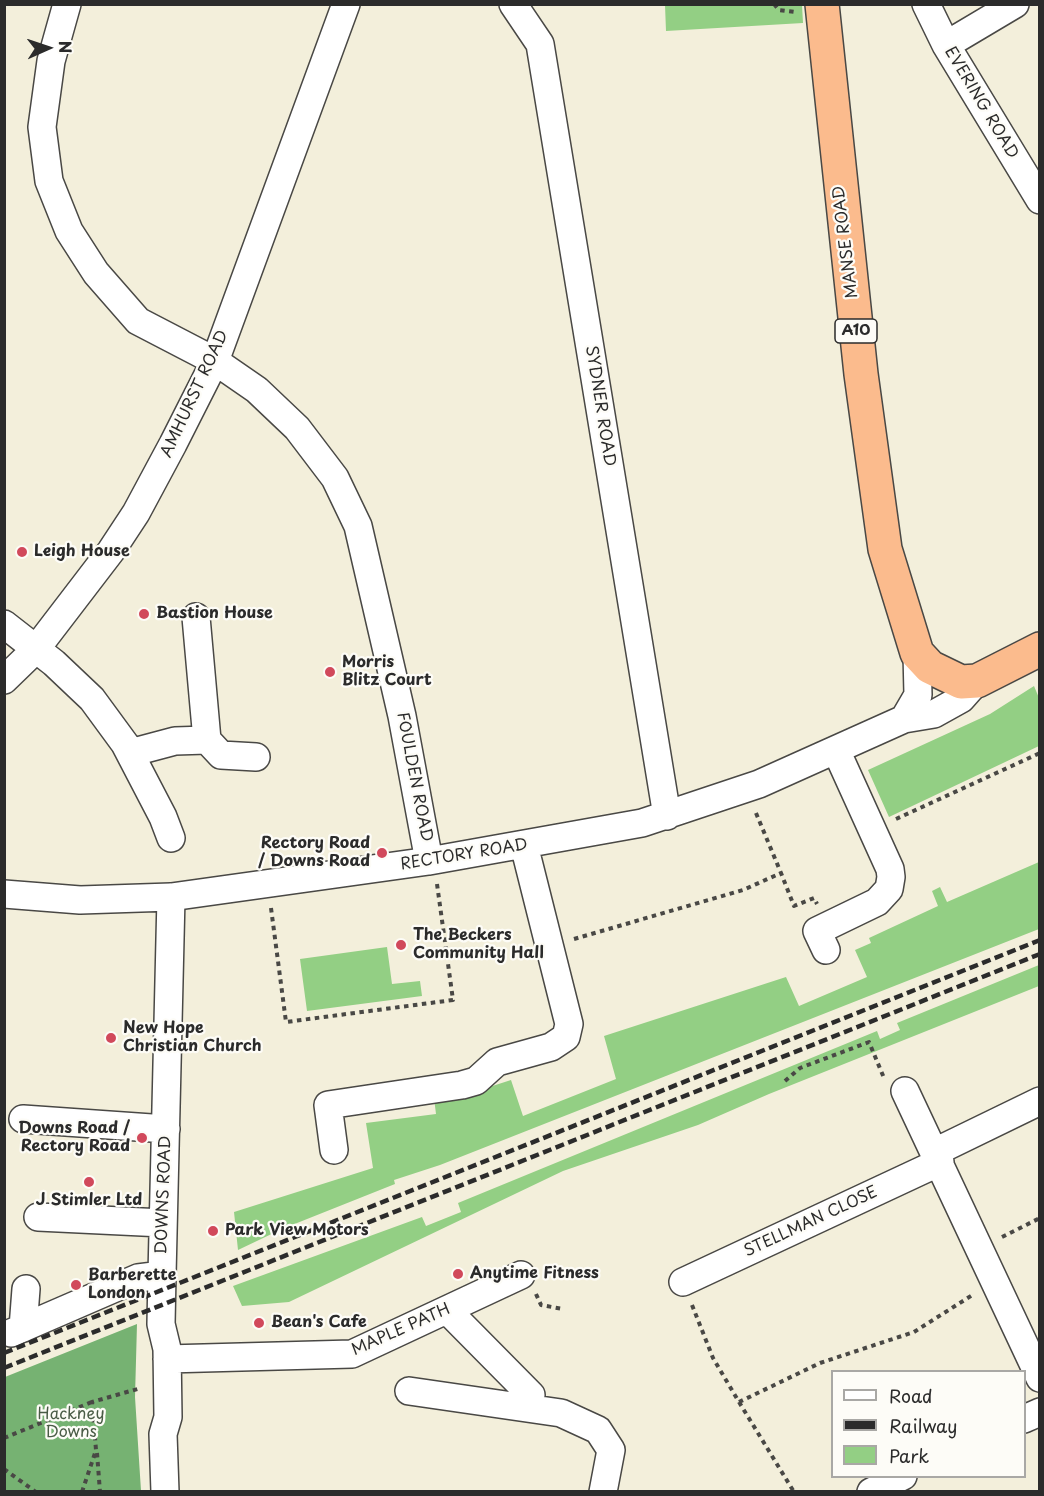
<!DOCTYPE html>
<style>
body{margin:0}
#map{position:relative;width:1044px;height:1496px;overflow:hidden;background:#f3efdb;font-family:"Playpen Sans",sans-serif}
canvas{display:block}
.frame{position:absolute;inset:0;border:6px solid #2b2b2b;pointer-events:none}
.legend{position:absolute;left:831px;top:1370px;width:195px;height:108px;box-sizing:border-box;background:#fdfcf7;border:2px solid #a9a8a5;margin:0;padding:8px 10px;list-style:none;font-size:18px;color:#2b2b2b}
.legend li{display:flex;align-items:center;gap:12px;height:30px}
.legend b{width:30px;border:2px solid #a9a8a5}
.north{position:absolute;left:18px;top:18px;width:60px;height:60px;-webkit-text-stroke:4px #fdfcf7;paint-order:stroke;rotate:87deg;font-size:16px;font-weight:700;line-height:24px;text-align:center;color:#2b2b2b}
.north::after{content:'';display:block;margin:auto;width:21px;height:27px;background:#2b2b2b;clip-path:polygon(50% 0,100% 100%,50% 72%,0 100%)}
</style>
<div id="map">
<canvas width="1044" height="1496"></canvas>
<div class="frame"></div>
<ul class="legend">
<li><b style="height:8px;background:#fff"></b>Road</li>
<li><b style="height:8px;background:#2b2b2b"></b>Railway</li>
<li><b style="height:16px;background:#93cf84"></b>Park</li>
</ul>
<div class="north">N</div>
</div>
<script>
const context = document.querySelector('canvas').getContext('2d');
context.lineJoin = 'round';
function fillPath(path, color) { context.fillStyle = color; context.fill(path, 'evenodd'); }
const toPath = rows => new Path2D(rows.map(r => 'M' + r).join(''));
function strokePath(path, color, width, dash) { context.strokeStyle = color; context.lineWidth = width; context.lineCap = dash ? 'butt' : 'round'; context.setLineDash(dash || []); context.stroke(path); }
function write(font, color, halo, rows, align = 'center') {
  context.font = font + ' "Playpen Sans",sans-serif'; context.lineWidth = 4.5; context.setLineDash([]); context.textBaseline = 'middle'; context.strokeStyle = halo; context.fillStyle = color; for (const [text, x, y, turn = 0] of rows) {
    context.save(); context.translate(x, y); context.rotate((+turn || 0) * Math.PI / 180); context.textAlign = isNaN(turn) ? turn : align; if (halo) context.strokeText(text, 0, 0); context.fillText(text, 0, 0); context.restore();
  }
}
const green = toPath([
 [665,5,802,5,803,23,666,31],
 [1034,686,1039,698,1039,746,889,817,868,770,990,714],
 [1039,862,1039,929,440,1165,394,1180,395,1184,282,1229,238,1250,234,1212,373,1168,366,1123,436,1114,434,1098,477,1091,511,1080,523,1116,616,1079,604,1036,786,977,799,1006,867,977,855,950,871,943,869,938,938,906,932,891,940,887,947,902],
 [387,947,392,984,420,981,422,996,307,1011,300,959],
 [1039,965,1039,986,769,1094,698,1125,563,1171,289,1302,242,1306,233,1286,422,1217,426,1226,461,1212,458,1203,877,1031,880,1039,900,1030,897,1023]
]);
const forest = toPath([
 [137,1324,135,1397,141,1491,5,1491,5,1377]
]);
const path = toPath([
 [774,4,779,10,795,12],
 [756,813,781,873],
 [896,819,1040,753],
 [271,908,286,1022,453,1000,437,884],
 [574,939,743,890,781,873,794,906,814,898,817,904],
 [785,1081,800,1068,869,1042,884,1078],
 [1002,1237,1040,1218],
 [536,1294,541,1305,563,1309],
 [692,1305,713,1358,739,1402,820,1363,914,1332,974,1294],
 [739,1402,794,1492],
 [4,1438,92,1402],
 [97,1453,100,1492],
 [4,1469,36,1492],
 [82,1492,96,1450,92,1402,141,1388]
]);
const minor = toPath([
 [67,4,51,61,42,127,49,181,69,231,96,273,138,321,215,361,257,390,297,428,335,478,358,526,402,716,429,861],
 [513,4,540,44,667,816],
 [926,4,946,45,1040,200],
 [946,45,1015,4],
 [196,617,207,740,221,755,256,757],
 [4,624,54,663,92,699,125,744,163,817,171,838],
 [4,680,36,649,111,551,136,513,173,444,215,361,346,4],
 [904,719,918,695,917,653],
 [130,753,175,741,207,740],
 [4,894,80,900,171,897,429,861,642,823,759,784,904,719,934,714,961,699,977,681],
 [826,950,817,931,877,902,889,889,891,877,890,869,836,750],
 [905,1091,1040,1378],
 [23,1119,166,1129],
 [334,1150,328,1105,462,1085,476,1081,497,1062,551,1047,566,1037,569,1024,524,845],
 [935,1152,1040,1101],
 [38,1217,163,1223],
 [683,1282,940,1162],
 [447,1310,531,1395],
 [23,1328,26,1289],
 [11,1333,138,1278,162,1275],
 [167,1359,352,1354,521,1275],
 [409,1391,561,1413,598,1430,611,1450,603,1492],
 [1024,1419,1040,1412],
 [165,1492,163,1434,168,1417,167,1349,161,1324,162,1275,171,897],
 [871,1492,903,1476]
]);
const highway = toPath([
 [822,4,861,374,885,549,917,653,930,667,961,682,977,681,1040,649]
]);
const rail = toPath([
 [4,1353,1040,940],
 [4,1368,1040,954]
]);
const markers = [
 [22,552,6,"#d1495b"],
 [144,614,6,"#d1495b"],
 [330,672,6,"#d1495b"],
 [382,853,6,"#d1495b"],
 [401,945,6,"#d1495b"],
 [111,1038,6,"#d1495b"],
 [142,1138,6,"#d1495b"],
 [89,1182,6,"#d1495b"],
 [213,1231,6,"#d1495b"],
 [458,1274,6,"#d1495b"],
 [76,1285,6,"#d1495b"],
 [259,1323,6,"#d1495b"]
];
const shields = [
 [856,331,42]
];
const shieldNames = [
 ["A10",856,331]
];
const streetNames = [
 ["EVERING ROAD",981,103,59],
 ["MANSE ROAD",846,242,-97],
 ["AMHURST ROAD",195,394,-65],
 ["SYDNER ROAD",600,406,81],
 ["FOULDEN ROAD",414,777,79],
 ["RECTORY ROAD",464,855,-9],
 ["DOWNS ROAD",164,1195,-88],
 ["STELLMAN CLOSE",811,1222,-25],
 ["MAPLE PATH",401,1330,-24]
];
const poiNames = [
 ["Leigh House",34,552],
 ["Bastion House",156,614],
 ["Morris",342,663],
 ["Blitz Court",342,681],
 ["Rectory Road",370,844,"right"],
 ["/ Downs Road",370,862,"right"],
 ["The Beckers",413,936],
 ["Community Hall",413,954],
 ["New Hope",123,1029],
 ["Christian Church",123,1047],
 ["Downs Road /",130,1129,"right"],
 ["Rectory Road",130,1147,"right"],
 ["J Stimler Ltd",89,1201,"center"],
 ["Park View Motors",225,1231],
 ["Anytime Fitness",470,1274],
 ["Barberette",88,1276],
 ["London",88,1294],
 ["Bean's Cafe",271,1323]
];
const parkNames = [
 ["Hackney",71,1415],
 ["Downs",71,1433]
];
fillPath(green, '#93cf84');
fillPath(forest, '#76b272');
strokePath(minor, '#494845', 30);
strokePath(highway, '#494845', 36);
strokePath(path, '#494845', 4, [4.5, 4.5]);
strokePath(minor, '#fff', 27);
strokePath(highway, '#fbbb8d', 33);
strokePath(rail, '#2b2b2b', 4.5, [9, 4.5]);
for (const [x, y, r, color] of markers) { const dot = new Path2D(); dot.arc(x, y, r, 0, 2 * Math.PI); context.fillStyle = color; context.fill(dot); strokePath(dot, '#fdfcf7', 2); }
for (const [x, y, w] of shields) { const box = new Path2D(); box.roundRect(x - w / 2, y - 12, w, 24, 4.5); context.fillStyle = '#fdfcf7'; context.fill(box); strokePath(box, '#2b2b2b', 1.5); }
write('bold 15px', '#2b2b2b', null, shieldNames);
write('16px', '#2b2b2b', '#fdfcf7', streetNames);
write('bold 16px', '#2b2b2b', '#fdfcf7', poiNames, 'left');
write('16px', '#4a5c46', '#fdfcf7', parkNames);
</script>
